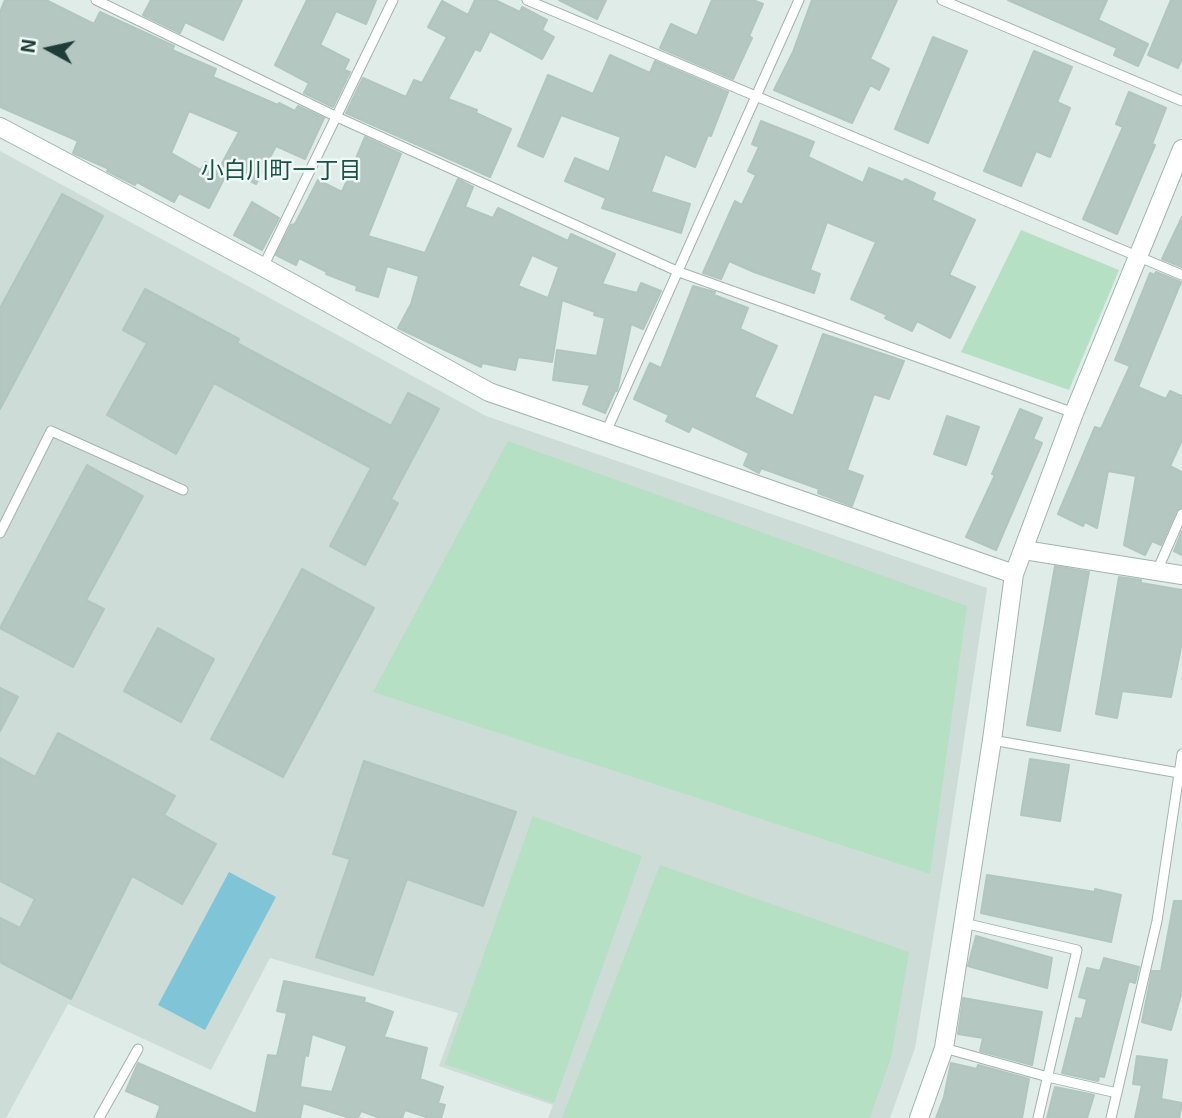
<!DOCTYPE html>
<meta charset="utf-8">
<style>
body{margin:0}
#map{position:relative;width:1182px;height:1118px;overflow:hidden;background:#dfece7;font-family:"Exo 2",sans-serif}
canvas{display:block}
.north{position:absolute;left:14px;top:14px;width:70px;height:70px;-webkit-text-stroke:5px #eff8f4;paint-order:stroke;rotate:278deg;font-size:19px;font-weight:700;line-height:28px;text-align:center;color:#1e3d37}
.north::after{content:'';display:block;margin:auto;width:24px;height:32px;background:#1e3d37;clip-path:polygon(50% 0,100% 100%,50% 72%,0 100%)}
</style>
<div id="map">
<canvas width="1182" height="1118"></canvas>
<div class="north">N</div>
</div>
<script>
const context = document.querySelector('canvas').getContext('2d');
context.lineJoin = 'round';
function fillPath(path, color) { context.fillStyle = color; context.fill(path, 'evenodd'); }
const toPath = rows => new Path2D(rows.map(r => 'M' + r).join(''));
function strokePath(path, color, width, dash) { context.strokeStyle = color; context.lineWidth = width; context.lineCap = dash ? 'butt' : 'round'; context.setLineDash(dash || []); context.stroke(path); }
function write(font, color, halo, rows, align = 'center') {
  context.font = font + ' "Exo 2","Noto Sans JP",sans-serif'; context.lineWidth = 5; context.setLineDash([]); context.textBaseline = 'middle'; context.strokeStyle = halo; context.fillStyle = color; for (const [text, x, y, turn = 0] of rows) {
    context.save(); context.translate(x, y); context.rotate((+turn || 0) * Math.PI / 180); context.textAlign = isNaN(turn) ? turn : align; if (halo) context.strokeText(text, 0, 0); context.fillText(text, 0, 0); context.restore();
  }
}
const built = toPath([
 [0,151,486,416,987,588,945,865,915,1048,890,1118,548,1118,553,1105,439,1066,458,1013,270,958,211,1070,68,1004,6,1118,0,1118]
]);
const green = toPath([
 [1021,230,1119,270,1069,390,961,352],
 [508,441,967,606,930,874,373,692],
 [533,816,642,856,554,1103,445,1064],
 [660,865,909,952,891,1057,870,1118,562,1118]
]);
const water = toPath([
 [229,872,276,897,205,1030,158,1005]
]);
const building = toPath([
 [5,0,46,0,94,24,100,12,174,46,172,50,216,69,213,77,278,105,279,103,295,111,298,106,324,118,305,159,276,146,256,184,221,165,239,132,189,111,171,153,201,170,205,162,227,173,209,208,179,193,174,202,137,182,135,185,107,171,109,169,73,153,78,141,0,107,0,12,5,0],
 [151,0,242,0,223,40,185,22,180,33,143,15,151,0],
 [307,0,376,0,366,24,336,11,320,45,349,60,344,70,350,72,333,107,304,93,309,83,275,65,307,0],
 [475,0,495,0,520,12,522,7,547,20,542,30,554,37,542,59,490,31,480,51,475,49,448,99,477,110,476,113,511,129,490,177,346,113,363,78,406,97,414,80,422,83,447,37,428,27,442,1,468,15,475,0],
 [559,0,606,0,597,19,559,0],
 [712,0,753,0,763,4,749,36,752,38,733,79,660,48,671,24,697,36,712,0],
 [812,0,897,0,870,59,889,69,879,90,870,85,852,123,774,90,793,52,812,0],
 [1008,0,1107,0,1098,20,1148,44,1138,66,1114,55,1117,48,1008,0],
 [1171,0,1182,0,1182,58,1178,68,1148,55,1171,0],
 [933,37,967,51,928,143,895,129,933,37],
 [1034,51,1072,67,1057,102,1070,108,1050,157,1036,151,1021,186,984,171,1034,51],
 [610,55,650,73,655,61,728,92,711,136,708,135,695,167,665,154,651,192,690,204,681,233,602,208,606,198,565,181,575,158,609,172,621,137,561,115,543,157,518,146,548,75,593,94,610,55],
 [1129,92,1166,108,1152,144,1155,145,1117,234,1083,219,1123,127,1116,124,1129,92],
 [761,121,814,142,808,157,863,183,869,168,903,182,905,179,935,193,932,200,975,220,949,275,975,287,950,338,917,321,912,331,885,318,887,315,851,299,876,242,827,222,810,270,820,274,814,293,754,272,729,261,721,279,703,273,735,201,742,205,756,175,748,171,759,147,752,144,761,121],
 [365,137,401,154,368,236,425,253,458,179,473,187,465,207,493,218,498,208,568,241,571,234,615,254,602,284,637,293,641,283,661,291,643,329,631,324,617,391,615,391,605,413,583,404,590,385,553,380,557,350,597,356,605,318,594,315,595,312,562,300,552,362,518,357,515,370,482,363,481,367,398,328,411,304,419,276,387,266,378,297,356,290,357,286,326,274,327,272,299,258,296,265,276,255,291,225,295,224,318,180,342,192,365,137],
 [532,255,559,267,548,298,518,286,532,255],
 [62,194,103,216,0,409,0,308,62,194],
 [252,202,279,218,262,250,234,235,252,202],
 [1182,217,1182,267,1162,259,1182,217],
 [1156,272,1181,282,1138,387,1166,399,1170,391,1182,396,1182,440,1170,466,1182,472,1182,507,1176,511,1161,545,1152,541,1145,555,1124,545,1136,476,1108,471,1097,528,1085,522,1083,526,1058,514,1095,427,1101,429,1130,366,1115,360,1150,273,1154,275,1156,272],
 [693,286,715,292,714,295,748,308,740,329,777,346,754,397,793,416,823,334,904,361,889,399,874,394,847,470,863,476,852,506,818,493,819,489,761,468,759,473,744,465,749,453,692,426,689,432,666,421,669,415,634,399,650,363,661,368,693,286],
 [145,289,239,339,237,343,391,426,408,393,439,409,391,499,398,503,365,565,330,546,371,468,214,383,176,454,107,415,147,343,123,330,145,289],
 [1020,409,1042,418,1033,439,1042,443,996,550,966,537,995,475,992,474,1020,409],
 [947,416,979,427,966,465,934,454,947,416],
 [87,465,143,496,86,600,104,609,73,667,0,628,87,465],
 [1182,531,1182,555,1174,551,1182,531],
 [1055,566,1089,572,1060,731,1027,725,1055,566],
 [302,569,374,608,283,777,211,739,302,569],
 [1119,577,1141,580,1141,583,1182,590,1182,643,1171,697,1122,691,1117,718,1096,714,1119,577],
 [158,628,214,659,181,722,124,691,158,628],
 [0,688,18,697,0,731,0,688],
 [58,733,175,796,164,815,216,844,182,904,132,876,71,999,0,962,0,918,20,928,35,899,0,881,0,758,35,777,58,733],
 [1030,759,1069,765,1060,821,1021,815,1030,759],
 [364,761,516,812,483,906,407,879,373,975,316,957,350,859,333,854,364,761],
 [987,875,1095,892,1095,889,1121,895,1111,942,981,913,987,875],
 [1174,901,1182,901,1182,991,1171,1030,1142,1022,1152,971,1161,971,1174,901],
 [976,936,1052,958,1047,988,968,966,976,936],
 [1104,958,1139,967,1135,983,1129,981,1104,1077,1099,1076,1098,1081,1062,1073,1076,1018,1082,1019,1087,999,1079,997,1087,968,1100,971,1104,958],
 [284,981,365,998,364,1002,393,1012,384,1037,427,1048,420,1079,443,1087,438,1103,445,1105,441,1118,429,1118,405,1110,402,1118,380,1118,361,1111,358,1118,350,1118,303,1103,300,1118,156,1118,160,1107,159,1105,126,1091,138,1063,256,1114,268,1055,277,1056,287,1013,277,1011,284,981],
 [312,1034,347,1046,332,1092,300,1087,305,1055,308,1056,312,1034],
 [963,998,1042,1012,1032,1065,980,1051,983,1038,958,1034,963,998],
 [1137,1056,1167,1060,1161,1099,1182,1103,1179,1118,1135,1118,1142,1085,1133,1084,1137,1056],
 [951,1063,977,1069,978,1065,1029,1079,1022,1118,936,1118,944,1097,951,1063],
 [1055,1087,1094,1095,1087,1118,1047,1118,1055,1087]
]);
const service = toPath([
 [96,0,337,117,679,272,1074,413],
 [527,0,1182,275],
 [942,0,1182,101],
 [263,267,393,0],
 [606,432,799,0],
 [0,533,51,431,183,490],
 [1157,571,1182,514],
 [992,740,1179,773],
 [964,923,1077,950,1038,1118],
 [944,1048,1048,1077,1117,1093],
 [99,1118,138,1049],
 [1111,1118,1157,921,1182,754]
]);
const minor = toPath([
 [0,127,263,267,489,392,1014,574],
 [1024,550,1182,575],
 [919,1118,944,1048,992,740,1014,574,1074,413,1182,149]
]);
const neighbourhoodNames = [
 ["小白川町一丁目",281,170]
];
fillPath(built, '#cddcd6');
fillPath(green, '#b5e0c3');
fillPath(water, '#80c5d7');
fillPath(building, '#b4c7c0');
strokePath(building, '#b0c6be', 2);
strokePath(service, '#a1b4af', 11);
strokePath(minor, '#a1b4af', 20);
strokePath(service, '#fff', 9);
strokePath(minor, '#fff', 18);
write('23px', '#185146', '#eff8f4', neighbourhoodNames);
</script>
